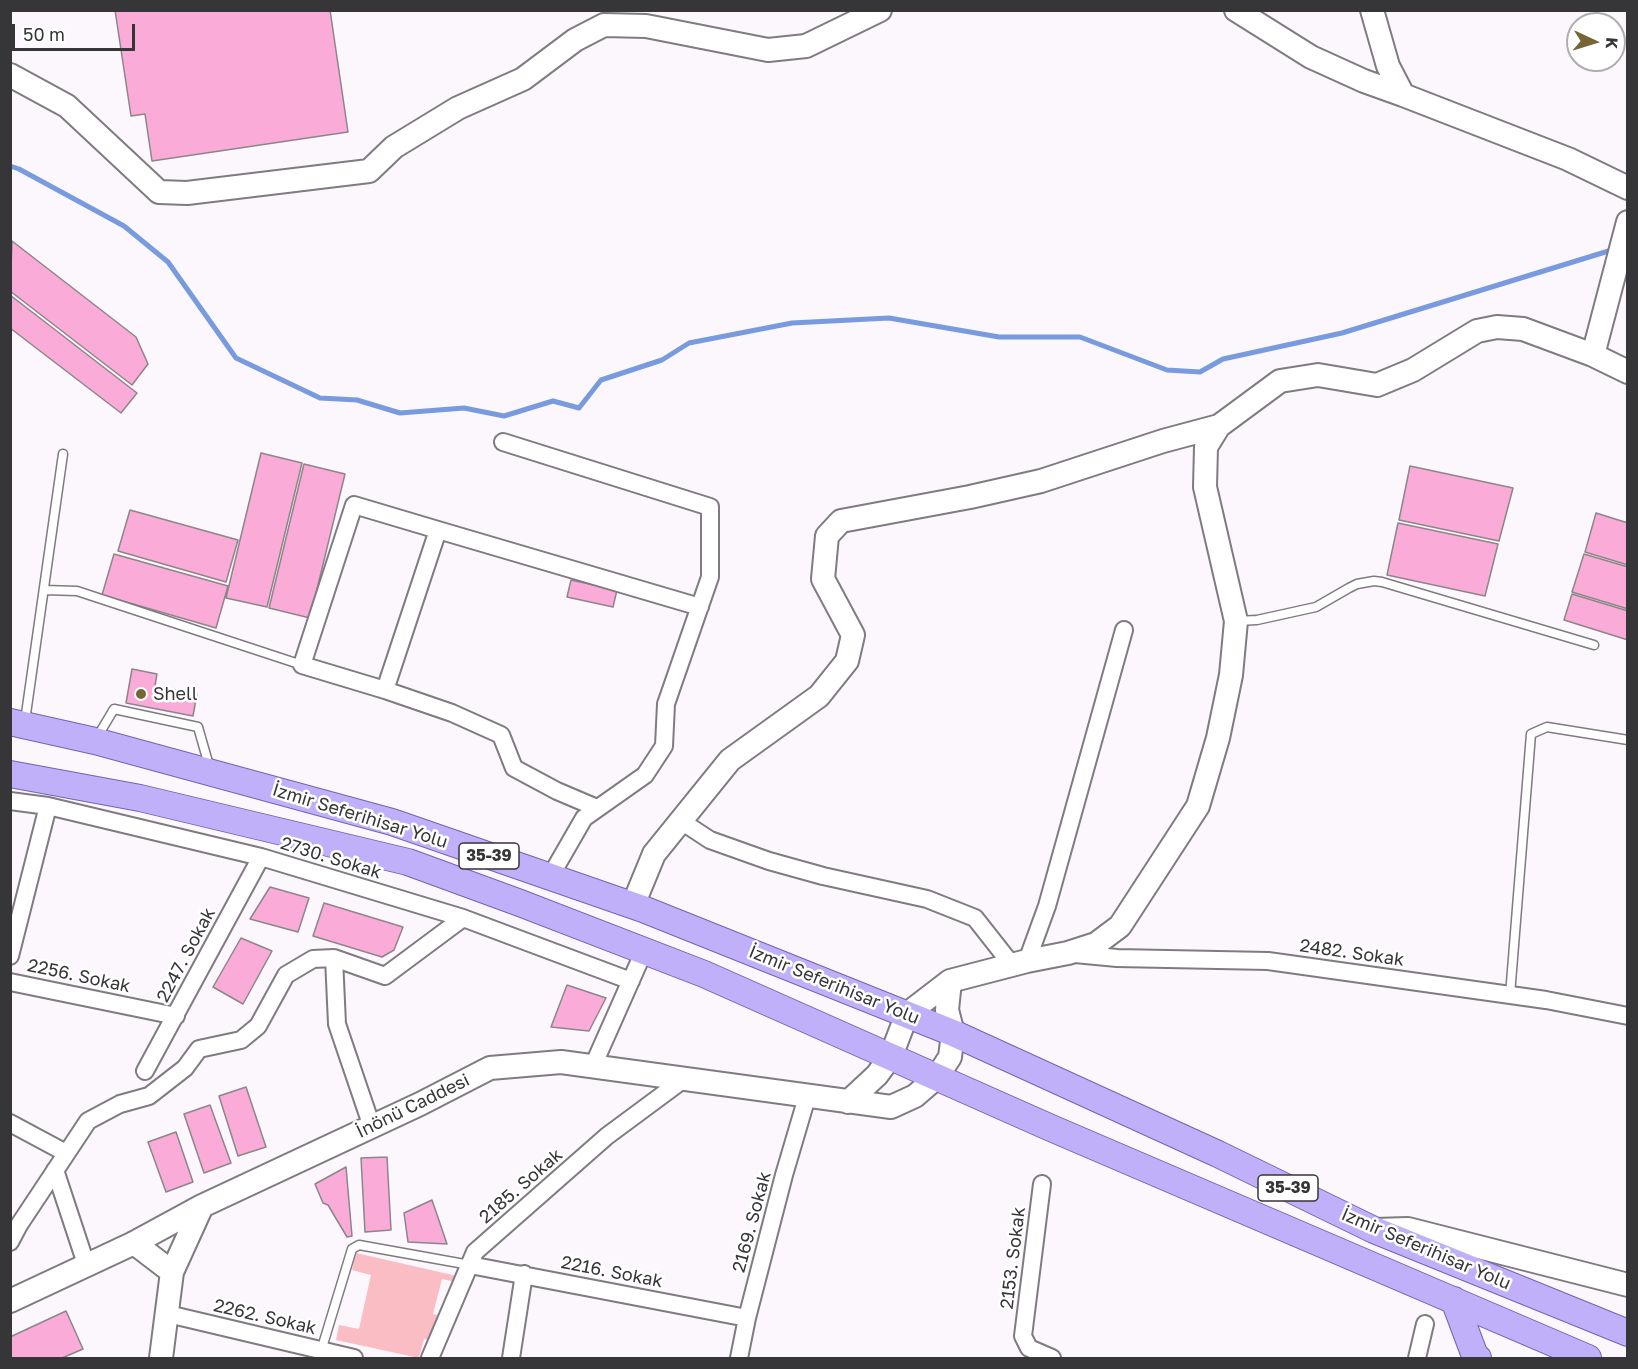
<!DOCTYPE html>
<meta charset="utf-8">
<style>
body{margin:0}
#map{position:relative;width:1638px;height:1369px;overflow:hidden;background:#fbf7fd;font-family:"Golos Text",sans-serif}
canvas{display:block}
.frame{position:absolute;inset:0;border:12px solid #363537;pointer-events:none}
.north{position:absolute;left:1566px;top:12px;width:60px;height:60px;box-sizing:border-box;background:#fff;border:2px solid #afaeaf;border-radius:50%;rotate:94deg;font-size:16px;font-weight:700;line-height:24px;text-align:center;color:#363537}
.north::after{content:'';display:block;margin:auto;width:21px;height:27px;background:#756634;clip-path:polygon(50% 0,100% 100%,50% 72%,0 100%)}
.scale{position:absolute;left:12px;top:24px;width:123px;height:27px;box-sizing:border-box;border:3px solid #363537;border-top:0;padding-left:8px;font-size:18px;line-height:21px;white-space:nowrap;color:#363537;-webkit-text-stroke:4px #fff;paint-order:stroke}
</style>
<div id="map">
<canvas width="1638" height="1369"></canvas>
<div class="frame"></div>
<div class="north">K</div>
<div class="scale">50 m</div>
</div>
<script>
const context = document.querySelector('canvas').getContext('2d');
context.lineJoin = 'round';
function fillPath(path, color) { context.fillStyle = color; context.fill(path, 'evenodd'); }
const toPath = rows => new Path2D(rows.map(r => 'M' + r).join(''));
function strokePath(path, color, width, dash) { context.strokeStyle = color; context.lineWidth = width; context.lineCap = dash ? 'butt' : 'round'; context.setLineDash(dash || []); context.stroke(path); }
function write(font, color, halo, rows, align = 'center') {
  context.font = font + ' "Golos Text",sans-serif'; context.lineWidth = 5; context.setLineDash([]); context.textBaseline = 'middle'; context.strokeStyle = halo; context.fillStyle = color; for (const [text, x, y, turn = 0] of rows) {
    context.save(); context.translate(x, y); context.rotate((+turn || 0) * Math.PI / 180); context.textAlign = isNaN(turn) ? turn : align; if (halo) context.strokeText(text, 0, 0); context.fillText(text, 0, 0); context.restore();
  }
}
const green = toPath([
 [356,1253,457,1276,456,1282,442,1279,433,1314,444,1317,439,1342,424,1339,419,1358,336,1340,339,1325,359,1329,371,1275,352,1270]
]);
const stream = toPath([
 [10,166,19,169,124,226,168,262,236,358,320,398,357,400,400,413,464,408,504,416,553,401,579,408,601,380,662,360,689,343,792,323,889,318,999,337,1080,337,1167,370,1200,372,1223,359,1342,333,1615,249]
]);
const building = toPath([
 [115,10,330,10,348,132,152,161,145,114,131,116,115,10],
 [12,241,136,337,148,364,132,385,10,291,12,241],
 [10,295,137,393,121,413,10,328,10,295],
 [261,453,302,463,267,607,226,598,261,453],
 [304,464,345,474,310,618,269,608,304,464],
 [1410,466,1513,488,1499,541,1399,520,1410,466],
 [130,510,238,540,226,582,118,551,130,510],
 [1596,513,1628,523,1628,565,1585,552,1596,513],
 [1398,523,1498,544,1485,596,1387,575,1398,523],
 [114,554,228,586,216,628,102,595,114,554],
 [1584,554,1628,567,1628,609,1572,592,1584,554],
 [571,580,617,590,613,607,567,597,571,580],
 [1572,594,1628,611,1628,640,1564,620,1572,594],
 [132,669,157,674,155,686,197,694,193,716,126,703,132,669],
 [270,887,309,898,298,932,250,919,270,887],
 [324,903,403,927,394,950,382,957,313,936,324,903],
 [241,938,272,951,243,1004,213,987,241,938],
 [567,985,606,998,589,1031,551,1027,567,985],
 [246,1087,266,1147,238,1156,219,1096,246,1087],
 [210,1105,231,1163,204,1173,184,1114,210,1105],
 [176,1132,193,1182,166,1192,148,1142,176,1132],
 [387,1157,391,1230,365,1232,361,1158,387,1157],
 [346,1167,352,1236,347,1237,328,1205,323,1203,315,1184,346,1167],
 [432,1200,447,1244,408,1242,404,1213,432,1200],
 [66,1311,83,1349,62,1358,10,1358,10,1337,66,1311]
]);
const lane = toPath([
 [44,590,77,591,302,665],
 [1236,621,1257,620,1316,607,1349,588,1357,584,1374,581,1382,582,1594,645],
 [25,721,63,454],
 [96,739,114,709,198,727,210,769],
 [1510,995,1531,734,1547,727,1628,740],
 [321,1351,352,1249,359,1245,470,1265]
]);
const street = toPath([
 [503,442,710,507,710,577,666,704,664,746,645,775,584,818,550,877],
 [438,530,385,690,302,665,354,505,438,530,700,607],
 [385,690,452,713,501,735,514,768,557,791,597,808],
 [10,801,48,806,261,857,463,918,631,981],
 [681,821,710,840,769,861,823,876,927,899,975,918,1012,965],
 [1075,954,1117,958,1268,961,1546,1000,1628,1016],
 [10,956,48,806],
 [334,958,337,1024,372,1127],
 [1027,961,1047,906,1124,630],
 [10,982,176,1016],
 [593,1066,644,951],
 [145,1071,261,857],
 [10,1123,66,1153],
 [55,1170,86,1264],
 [1042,1184,1023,1336,1029,1348,1052,1358],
 [10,1242,19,1225,88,1121,120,1104,149,1096,185,1068,199,1049,241,1040,258,1026,286,975,313,959,334,958,385,976,463,918],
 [470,1265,747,1318],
 [168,1314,354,1358],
 [430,1358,475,1252,607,1136,684,1079],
 [511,1358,524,1274],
 [739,1358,747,1318,784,1175,807,1097],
 [1417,1358,1425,1324]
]);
const secondary = toPath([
 [1236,10,1311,57,1364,81,1403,95],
 [1372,10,1388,66,1403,95,1568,159,1628,188],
 [10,75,67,106,159,192,187,193,369,171,394,147,458,108,523,79,575,40,604,25,646,26,768,50,806,46,880,10],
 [1593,355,1628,372],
 [633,905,654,854,730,760,819,696,847,661,853,635,823,579,827,536,841,521,970,497,1041,481,1163,441,1219,426],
 [848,1102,877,1075,891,1056,907,1014,950,981,1027,961,1068,953,1096,944,1120,926,1198,806,1218,738,1231,675,1236,621,1205,487,1206,447,1219,426,1280,381,1318,375,1377,385,1413,370,1477,331,1497,327,1523,329,1593,355,1628,222],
 [1375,1230,1408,1229,1628,1285],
 [134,1243,172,1272],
 [10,1301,134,1243,202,1206,420,1104,490,1068,561,1062,891,1107,915,1096,937,1077,950,1057,953,1033,947,1010,950,981],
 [161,1358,172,1272,202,1206]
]);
const primary = toPath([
 [10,722,95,741,392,822,643,909,953,1033,1218,1154,1374,1230,1628,1333],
 [10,774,140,798,408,862,520,903,704,974,1051,1128,1588,1358],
 [1454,1300,1475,1356,1478,1358]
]);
const markers = [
 [141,694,6,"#756634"]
];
const shields = [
 [489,856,60],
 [1288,1188,60]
];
const shieldNames = [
 ["35-39",489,856],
 ["35-39",1288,1188]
];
const poiNames = [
 ["Shell",153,694]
];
const streetNames = [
 ["İzmir Seferihisar Yolu",360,816,17],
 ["2730. Sokak",331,858,17],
 ["2482. Sokak",1352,953,8],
 ["2247. Sokak",186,955,-62],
 ["2256. Sokak",79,976,12],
 ["İzmir Seferihisar Yolu",834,985,22],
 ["İnönü Caddesi",413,1106,-26],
 ["2185. Sokak",521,1186,-41],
 ["2169. Sokak",752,1222,-75],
 ["İzmir Seferihisar Yolu",1426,1249,23],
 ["2153. Sokak",1013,1258,-83],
 ["2216. Sokak",612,1272,11],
 ["2262. Sokak",265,1317,13]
];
fillPath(green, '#fabdc3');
strokePath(stream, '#789ade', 5);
fillPath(building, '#fbabd7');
strokePath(building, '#8c8689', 1.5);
strokePath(lane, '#7f7b80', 11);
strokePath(street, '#7f7b80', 20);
strokePath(secondary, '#7f7b80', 26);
strokePath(primary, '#7463b2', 28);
strokePath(lane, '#fff', 8);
strokePath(street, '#fff', 16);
strokePath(secondary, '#fff', 22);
strokePath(primary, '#c0b0f9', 26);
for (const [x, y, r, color] of markers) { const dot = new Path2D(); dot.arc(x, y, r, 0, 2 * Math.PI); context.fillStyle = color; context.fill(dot); strokePath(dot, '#fff', 2); }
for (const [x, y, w] of shields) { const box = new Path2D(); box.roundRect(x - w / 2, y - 13, w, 26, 4.5); context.fillStyle = '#fff'; context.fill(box); strokePath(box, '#363537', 1.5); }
write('bold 16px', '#363537', null, shieldNames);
write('18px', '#363537', '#fff', poiNames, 'left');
write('18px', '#363537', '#fff', streetNames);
</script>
